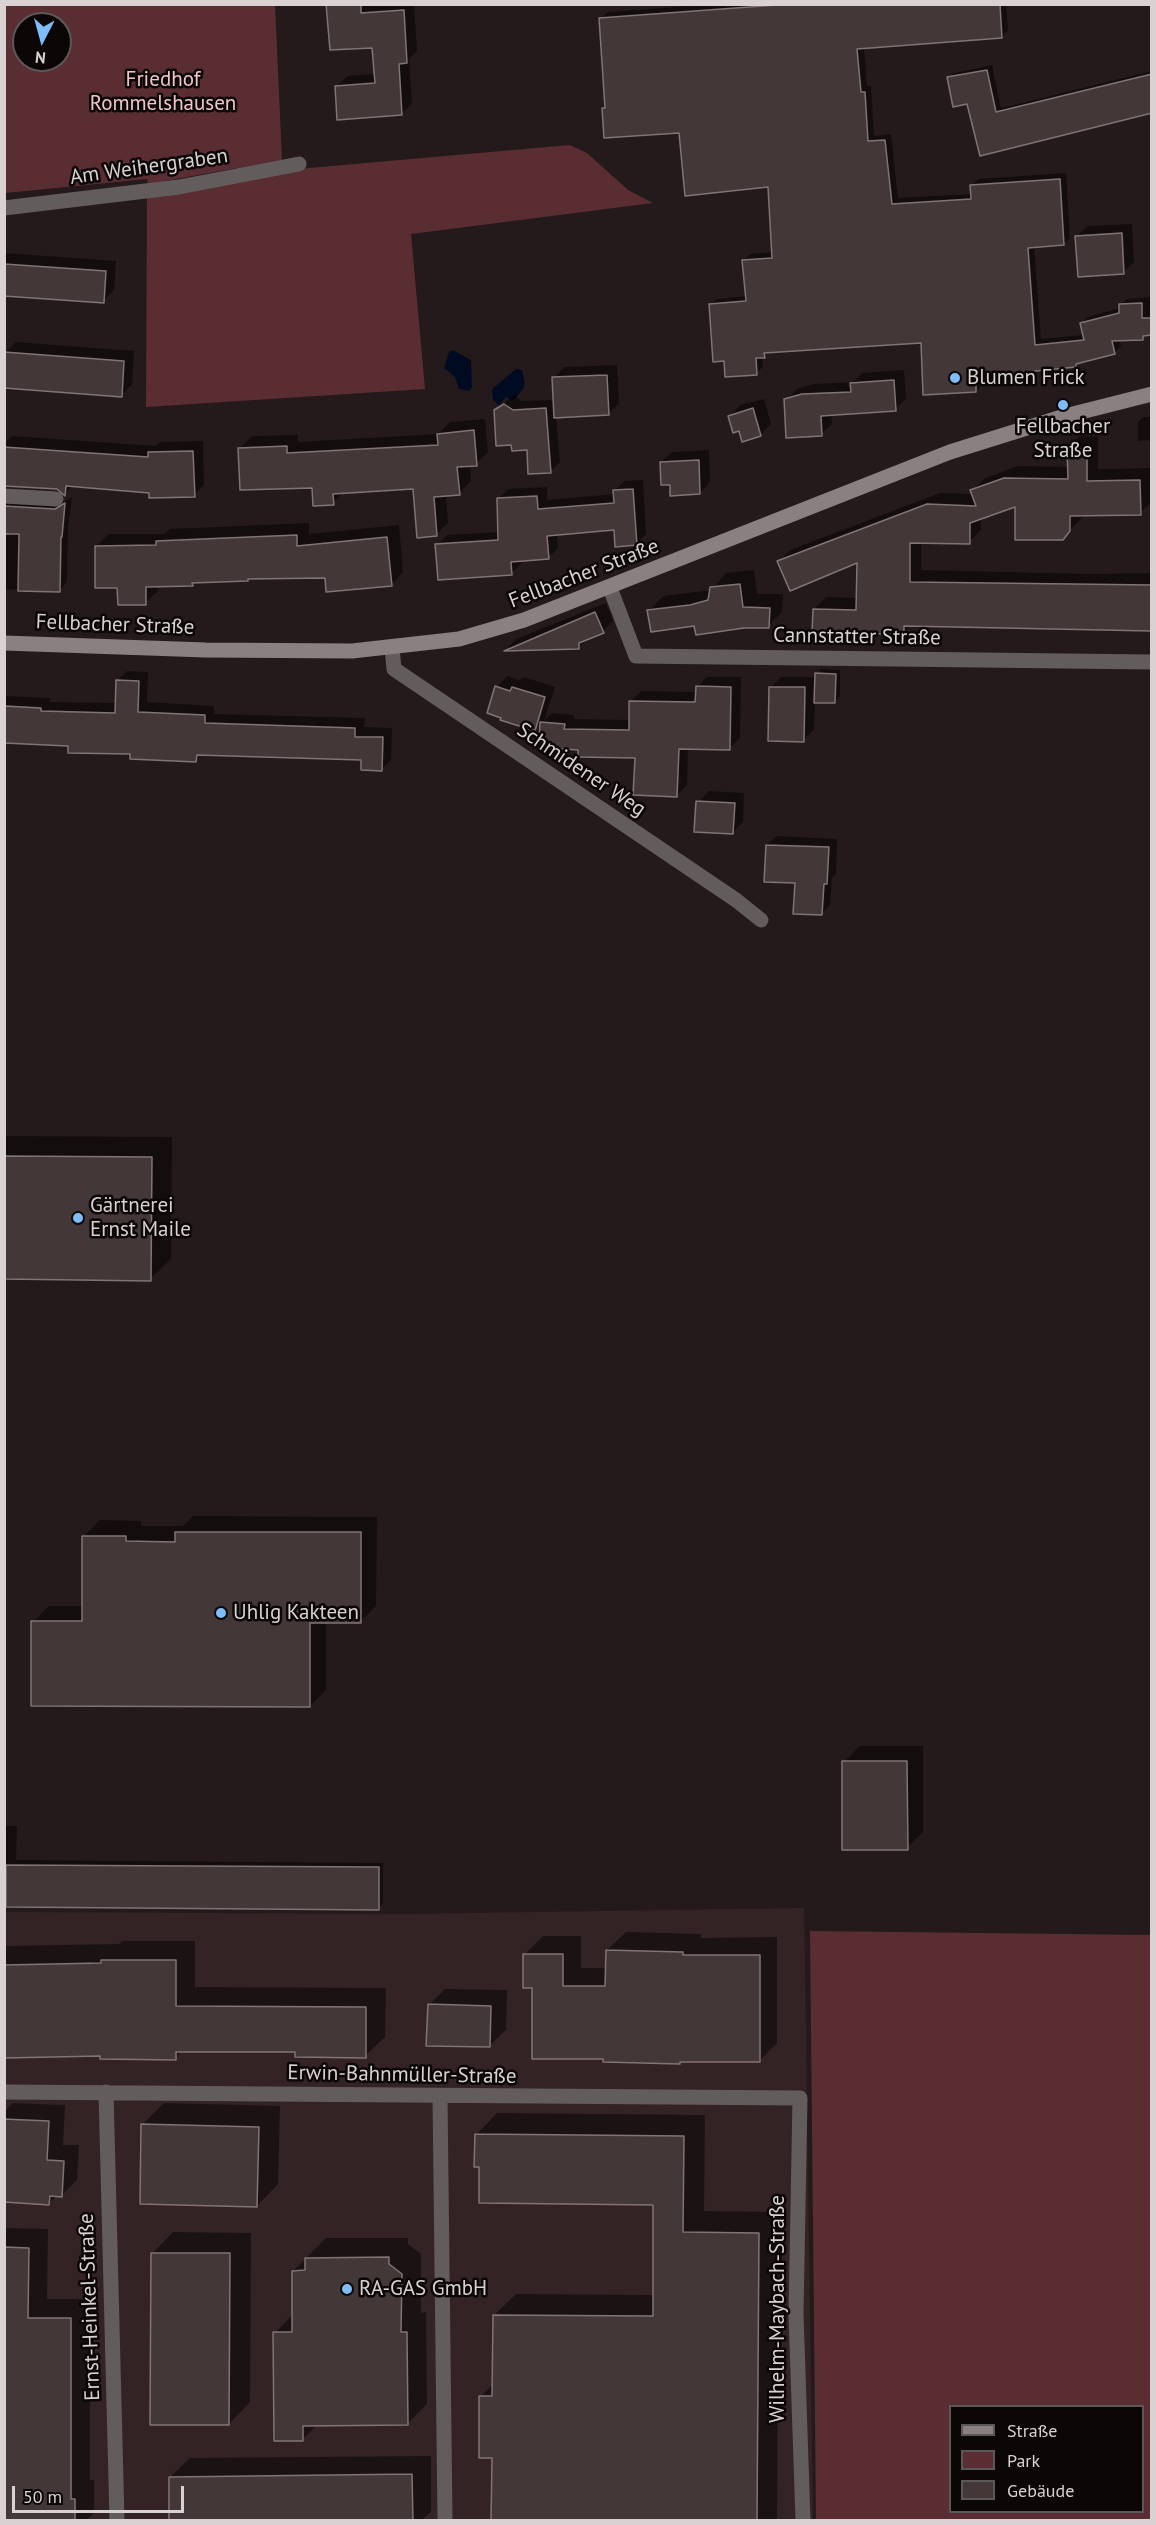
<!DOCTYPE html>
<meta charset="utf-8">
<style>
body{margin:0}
#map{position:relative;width:1156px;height:2525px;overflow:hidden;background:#251a1b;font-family:"PT Sans",sans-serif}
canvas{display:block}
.frame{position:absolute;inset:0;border:6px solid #d9d1d2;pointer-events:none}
.legend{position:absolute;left:949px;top:2405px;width:195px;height:108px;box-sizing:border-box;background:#0b0707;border:2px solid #5d5858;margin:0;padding:8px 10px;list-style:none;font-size:18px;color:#d9d1d2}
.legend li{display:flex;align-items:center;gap:12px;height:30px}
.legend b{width:30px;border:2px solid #5d5858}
.north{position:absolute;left:12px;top:12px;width:60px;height:60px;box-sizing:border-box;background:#0b0707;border:2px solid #5d5858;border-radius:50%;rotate:186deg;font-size:16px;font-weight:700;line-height:24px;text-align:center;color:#d9d1d2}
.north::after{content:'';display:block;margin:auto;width:21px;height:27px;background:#7ebdf9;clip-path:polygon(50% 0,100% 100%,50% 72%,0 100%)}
.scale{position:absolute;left:12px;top:2486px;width:172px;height:27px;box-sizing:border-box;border:3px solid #d9d1d2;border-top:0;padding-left:8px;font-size:18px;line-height:21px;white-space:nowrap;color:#d9d1d2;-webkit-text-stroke:4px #0b0707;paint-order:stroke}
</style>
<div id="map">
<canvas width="1156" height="2525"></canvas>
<div class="frame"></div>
<ul class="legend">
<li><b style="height:8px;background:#8a8081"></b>Straße</li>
<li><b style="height:16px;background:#5a2d32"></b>Park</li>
<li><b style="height:16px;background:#433737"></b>Gebäude</li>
</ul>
<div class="north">N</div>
<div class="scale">50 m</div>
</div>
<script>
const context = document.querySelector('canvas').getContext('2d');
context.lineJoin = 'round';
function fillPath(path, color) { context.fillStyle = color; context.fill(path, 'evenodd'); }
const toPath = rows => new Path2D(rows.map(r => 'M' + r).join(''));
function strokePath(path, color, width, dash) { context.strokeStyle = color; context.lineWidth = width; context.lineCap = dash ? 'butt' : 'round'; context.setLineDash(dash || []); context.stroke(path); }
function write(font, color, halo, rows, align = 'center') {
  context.font = font + ' "PT Sans",sans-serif'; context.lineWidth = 5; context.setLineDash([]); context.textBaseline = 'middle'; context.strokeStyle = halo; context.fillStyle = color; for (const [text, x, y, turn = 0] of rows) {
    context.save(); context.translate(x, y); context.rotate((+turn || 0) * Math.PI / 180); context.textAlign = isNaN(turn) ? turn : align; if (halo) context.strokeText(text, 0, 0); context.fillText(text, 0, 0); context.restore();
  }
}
const built = toPath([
 [804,1908,813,2520,5,2520,5,1912,405,1914]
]);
const green = toPath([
 [4,5,275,5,282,160,148,184,147,179,5,193],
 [24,24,60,24,60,60,24,60],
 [570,145,587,153,628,190,653,203,411,234,425,389,146,407,147,196,298,169],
 [810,1931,1151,1935,1151,2520,816,2520],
 [950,2406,1142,2406,1142,2512,950,2512]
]);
const water = toPath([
 [453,350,471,360,472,387,469,391,459,389,455,377,444,368,449,352],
 [516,369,522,370,525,383,523,389,513,401,506,397,499,405,493,400,492,389]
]);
const shadow = toPath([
 [328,4,414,4,417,51,409,59,412,103,402,114,336,87,347,76,375,74,373,46],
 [716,4,1006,4,1008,30,1002,37,864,47,867,86,871,86,874,136,891,134,898,198,972,194,971,186,978,179,1066,173,1070,238,1064,244,1034,246,1041,339,1084,335,1081,323,1088,317,1120,308,1120,305,1127,299,1152,297,1152,334,1147,334,1143,338,1119,339,1121,346,1114,353,1079,362,1075,366,982,375,982,384,976,391,923,341,769,351,762,356,763,367,756,373,726,359,710,305,717,299,747,296,743,261,750,254,774,252,769,186,680,132,604,108,607,105,601,19,607,12],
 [992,65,1001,108,1152,71,1152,112,981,154,968,102,948,78,954,73],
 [1132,224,1134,262,1123,273,1077,236,1088,226],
 [4,253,116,261,114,290,103,301,4,294],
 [16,342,134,351,132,385,121,395,5,353],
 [617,365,619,403,608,414,556,416,560,462,551,471,496,410,514,395,522,401,555,400,554,378,564,367],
 [904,370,906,399,895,409,831,413,832,424,821,434,786,400,797,389,814,384,853,382,862,373],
 [764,399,771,424,760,435,730,416,740,405],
 [1143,417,1152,417,1152,440,1138,441,1138,422],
 [485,419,488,452,476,464,470,465,471,481,459,493,446,494,448,523,436,535,415,488,345,491,333,503,313,486,240,448,252,436,298,435,298,442,438,434,450,422],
 [12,436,156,446,160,442,203,441,204,485,194,495,73,485,65,494,57,488,4,485,4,444],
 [1080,436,1098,437,1098,469,1152,468,1152,502,1140,513,1082,515,1082,518,1062,538,1016,504,981,518,981,530,969,542,921,541,921,570,1090,574,1152,573,1152,630,912,624,903,633,814,609,826,597,858,598,858,560,778,562,790,550,940,493,973,494,972,491,984,479,1017,466,1069,467,1068,448],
 [709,450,710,482,700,493,661,462,672,452],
 [643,480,646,534,636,544,616,528,557,533,558,548,548,558,521,560,521,564,511,574,437,545,447,535,499,532,498,499,508,489,547,487,547,500,615,494,615,490,624,481],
 [4,495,12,498,65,501,72,497,68,529,67,582,59,591,4,589],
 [309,523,309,534,399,525,403,572,391,585,326,576,250,577,247,580,195,581,192,584,158,585,158,591,145,603,119,587,96,546,109,534,165,534,170,529],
 [754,570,757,594,783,594,782,612,768,626,649,611,663,596,711,590,726,573],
 [606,603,613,621,603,631,589,637,578,648,507,648,516,639],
 [821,669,840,670,840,696,835,701,815,701,814,730,803,740,771,687,781,677,816,677],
 [127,671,148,672,147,702,214,706,214,714,365,718,364,727,392,728,391,760,382,769,363,758,202,754,196,760,69,744,4,741,4,696,50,698,50,702,116,703,117,681],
 [507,676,520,680,524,677,555,687,544,721,552,713,574,715,574,719,630,720,631,701,641,691,697,692,697,687,707,677,741,677,740,738,729,749,688,748,687,785,677,795,636,757,580,748,540,746,542,722,534,729,497,687],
 [709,791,744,793,743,822,732,833,698,802],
 [776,836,837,839,836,874,832,877,830,905,821,914,767,845],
 [4,1136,172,1137,171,1259,150,1279,4,1278],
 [193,1516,377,1517,376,1606,360,1622,326,1622,326,1690,310,1706,33,1622,49,1606,83,1606,84,1536,100,1520,141,1521,141,1526,183,1526],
 [860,1746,923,1746,923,1832,907,1848,844,1762],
 [4,1826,17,1826,16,1860,383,1863,383,1903,378,1908,8,1906,8,1864,4,1864],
 [626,1932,701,1934,701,1938,777,1937,777,2043,759,2061,680,2062,604,2057,534,1986,525,1954,543,1936,581,1936,581,1968,607,1968,607,1950],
 [122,1941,195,1941,195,1987,386,1988,385,2037,365,2056,297,2051,183,2050,175,2058,101,2054,4,2057,4,1946,119,1944],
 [445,1989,507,1990,506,2030,489,2046,429,2005],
 [13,2103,65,2105,63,2145,79,2145,77,2180,61,2196,57,2195,49,2203,4,2201,4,2112],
 [164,2103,280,2106,278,2184,257,2206,143,2124],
 [497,2113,705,2115,704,2211,779,2212,777,2518,775,2520,493,2520,493,2456,481,2396,494,2383,494,2315,516,2294,654,2295,655,2204,481,2166,476,2135],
 [4,2228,48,2229,47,2299,90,2299,90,2480,94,2480,94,2513,86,2520,4,2520],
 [173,2232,251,2233,250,2402,229,2424,152,2254],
 [326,2238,408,2238,408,2244,421,2254,421,2313,426,2312,427,2404,407,2424,318,2424,302,2440,275,2333,293,2314,293,2271],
 [431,2456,431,2512,422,2520,171,2520,170,2477,190,2458]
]);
const building = toPath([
 [326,4,361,4,361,13,404,10,407,63,399,64,402,115,337,120,335,86,375,83,372,48,330,50,326,4],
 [790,4,1000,4,1002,38,857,49,861,92,865,92,868,141,885,140,892,204,971,199,970,185,1060,179,1064,245,1028,248,1035,345,1084,340,1080,323,1119,313,1119,304,1142,303,1142,318,1152,318,1152,335,1143,336,1143,340,1112,341,1115,354,1076,364,1076,367,976,377,976,392,923,395,921,343,764,353,765,358,756,358,757,375,725,377,724,361,713,362,709,304,746,301,742,260,772,258,768,187,685,196,679,133,604,138,602,108,605,108,599,18,790,4],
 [987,70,996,112,1152,74,1152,113,980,156,967,104,953,107,947,77,987,70],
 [1122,233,1124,274,1078,277,1075,236,1122,233],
 [4,264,106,271,104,303,4,296,4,264],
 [4,352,124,361,122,397,4,388,4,352],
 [607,375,609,415,554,418,552,377,607,375],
 [894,380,896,411,821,416,822,436,786,438,784,399,802,394,851,392,850,383,894,380],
 [504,404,513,410,546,408,551,473,528,474,527,450,512,451,511,445,496,446,494,410,504,404],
 [753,408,761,436,742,442,739,431,733,433,728,416,753,408],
 [474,430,477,466,457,467,460,495,434,497,437,536,417,538,413,489,333,494,334,505,313,506,312,488,240,490,238,448,287,446,287,453,438,445,437,434,474,430],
 [4,447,148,457,148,452,193,451,195,497,149,498,149,493,66,486,65,496,57,489,4,486,4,447],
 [1067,447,1087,449,1087,481,1140,480,1141,515,1070,516,1070,531,1063,540,1015,540,1015,507,970,523,970,544,910,543,910,582,1152,585,1152,631,904,626,904,634,812,633,813,609,856,610,857,563,790,591,777,561,927,504,976,506,970,490,1004,478,1068,479,1067,447],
 [699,460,700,494,670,496,670,485,661,485,660,462,699,460],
 [633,489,637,545,615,547,614,530,547,536,549,559,511,562,512,575,438,580,435,544,498,540,497,498,537,496,538,509,614,503,613,490,633,489],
 [65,503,62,537,61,537,60,592,18,591,19,534,4,534,4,506,55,509,65,503],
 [297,535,297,546,387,537,392,586,326,592,325,578,248,579,248,581,192,583,193,586,146,587,146,605,118,605,117,588,95,588,95,546,156,545,156,541,297,535],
 [740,584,743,607,770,608,769,628,744,628,696,635,694,626,651,632,647,610,690,605,708,600,710,587,740,584],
 [595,612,604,633,579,643,579,649,504,651,595,612],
 [815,673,836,674,835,703,814,703,815,673],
 [116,680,139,681,138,712,205,715,205,723,355,728,355,737,383,737,382,771,361,770,361,760,197,755,196,762,130,759,130,754,68,753,68,746,4,743,4,706,41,708,41,711,115,713,116,680],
 [495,686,510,691,512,687,545,697,535,731,500,720,501,718,487,713,495,686],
 [696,686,731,687,730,750,679,749,677,797,633,795,635,758,578,757,578,750,539,747,540,722,565,724,564,729,629,730,629,701,695,702,696,686],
 [769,687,805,687,804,742,768,741,769,687],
 [696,801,735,803,733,834,694,832,696,801],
 [766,845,829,847,827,884,824,884,822,915,793,914,795,883,764,882,766,845],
 [4,1156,152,1157,151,1281,4,1279,4,1156],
 [175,1532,361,1532,361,1623,310,1623,310,1707,31,1706,31,1621,82,1621,82,1536,126,1536,126,1541,175,1542,175,1532],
 [842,1761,907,1761,908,1850,842,1850,842,1761],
 [6,1865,379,1867,379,1910,6,1907,6,1865],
 [606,1950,683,1952,683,1955,760,1955,760,2062,680,2062,680,2064,603,2062,603,2059,532,2059,532,1988,523,1988,523,1954,563,1954,563,1986,605,1986,606,1950],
 [101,1960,176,1960,176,2006,366,2007,366,2058,295,2057,295,2052,176,2052,176,2060,100,2059,100,2056,4,2058,4,1965,101,1963,101,1960],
 [428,2004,491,2006,490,2047,426,2046,428,2004],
 [4,2119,49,2121,47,2160,64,2161,62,2197,50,2196,49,2205,4,2202,4,2119],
 [141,2124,259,2127,257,2207,140,2204,141,2124],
 [475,2134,684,2136,683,2232,759,2233,757,2520,491,2520,492,2458,479,2458,479,2396,492,2396,493,2315,653,2316,653,2205,479,2203,479,2167,474,2167,475,2134],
 [4,2247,29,2248,28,2318,71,2318,71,2499,75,2499,75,2520,4,2520,4,2247],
 [151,2253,230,2253,229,2425,150,2425,151,2253],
 [389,2257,389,2264,402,2274,401,2332,407,2332,408,2425,303,2426,303,2441,274,2441,273,2332,292,2332,292,2271,305,2270,305,2258,389,2257],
 [412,2474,413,2520,169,2520,169,2477,412,2474]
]);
const minor = toPath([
 [4,208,179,187,299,164],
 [4,496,56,499],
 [610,588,636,656,1152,662],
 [392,648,394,669,736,900,761,920],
 [4,2092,800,2098,796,2314,803,2520],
 [106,2092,117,2520],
 [440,2097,445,2520]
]);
const secondary = toPath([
 [4,643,206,650,352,651,459,639,524,620,950,452,1065,416,1152,394]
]);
const markers = [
 [955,378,6,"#7ebdf9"],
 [1063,405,6,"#7ebdf9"],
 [78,1218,6,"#7ebdf9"],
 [221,1613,6,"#7ebdf9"],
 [347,2289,6,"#7ebdf9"]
];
const parkNames = [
 ["Friedhof",163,80],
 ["Rommelshausen",163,104]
];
const streetNames = [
 ["Am Weihergraben",149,167,-8],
 ["Fellbacher Straße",584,574,-21],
 ["Fellbacher Straße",115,625,2],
 ["Cannstatter Straße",857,637,1],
 ["Schmidener Weg",581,770,34],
 ["Erwin-Bahnmüller-Straße",402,2075,1],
 ["Ernst-Heinkel-Straße",90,2307,-92],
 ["Wilhelm-Maybach-Straße",778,2309,-90]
];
const poiNames = [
 ["Blumen Frick",967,378],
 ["Fellbacher",1063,427,"center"],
 ["Straße",1063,451,"center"],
 ["Gärtnerei",90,1206],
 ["Ernst Maile",90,1230],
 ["Uhlig Kakteen",233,1613],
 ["RA-GAS GmbH",359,2289]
];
fillPath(built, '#342325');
fillPath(green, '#5a2d32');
fillPath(water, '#000b21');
fillPath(shadow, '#0007');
fillPath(building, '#433737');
strokePath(building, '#827474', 1.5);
strokePath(minor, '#635c5d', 15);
strokePath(secondary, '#8a8081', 15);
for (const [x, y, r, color] of markers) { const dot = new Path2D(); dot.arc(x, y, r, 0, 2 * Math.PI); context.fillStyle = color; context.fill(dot); strokePath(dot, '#0b0707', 2); }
write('21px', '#f1c6c8', '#0b0707', parkNames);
write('21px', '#d9d1d2', '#0b0707', streetNames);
write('21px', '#d9d1d2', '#0b0707', poiNames, 'left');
</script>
